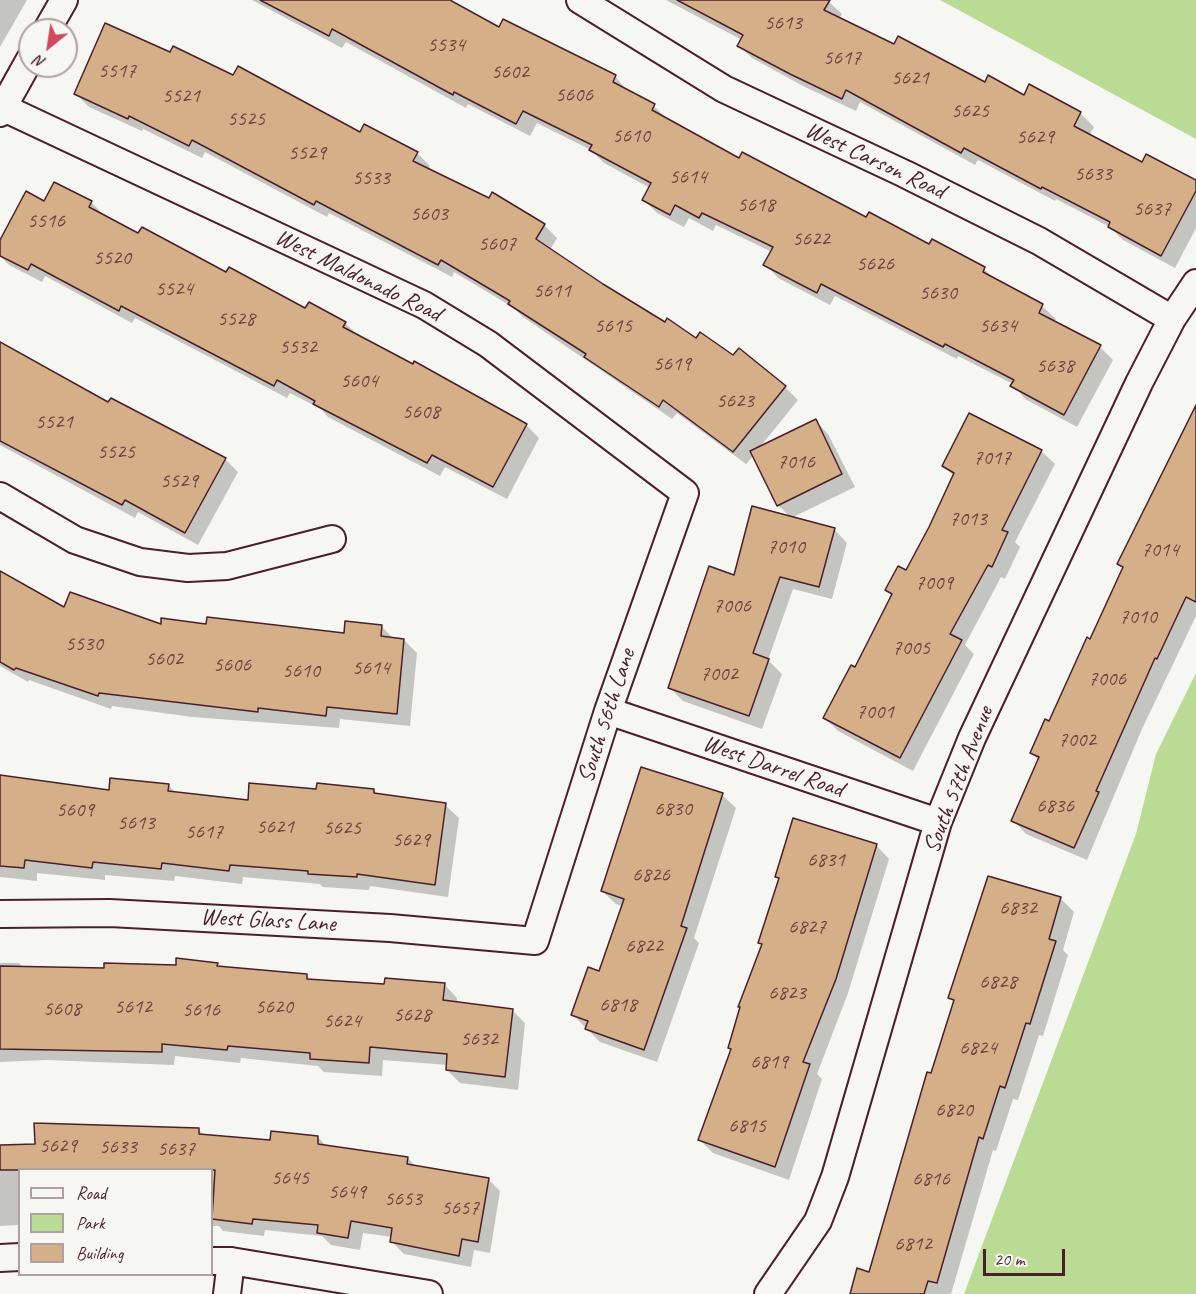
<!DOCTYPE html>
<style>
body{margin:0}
#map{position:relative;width:1196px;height:1294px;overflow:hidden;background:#f6f6f2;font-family:Caveat,sans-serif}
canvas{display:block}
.legend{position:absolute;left:18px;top:1168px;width:195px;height:108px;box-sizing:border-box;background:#f6f6f2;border:2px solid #b1a0a2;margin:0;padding:8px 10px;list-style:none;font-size:18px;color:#4a1f2b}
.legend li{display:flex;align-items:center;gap:12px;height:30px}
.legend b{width:30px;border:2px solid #b1a0a2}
.north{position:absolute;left:18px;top:18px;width:60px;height:60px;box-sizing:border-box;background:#f6f6f2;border:2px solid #b1a0a2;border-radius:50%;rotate:210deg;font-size:16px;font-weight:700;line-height:24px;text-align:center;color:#4a1f2b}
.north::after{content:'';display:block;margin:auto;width:21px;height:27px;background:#d1495b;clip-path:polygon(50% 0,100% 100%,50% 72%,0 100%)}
.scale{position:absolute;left:983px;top:1249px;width:82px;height:27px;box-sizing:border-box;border:3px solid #4a1f2b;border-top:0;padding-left:8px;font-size:18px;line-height:21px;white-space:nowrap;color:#4a1f2b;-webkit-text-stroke:4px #f6f6f2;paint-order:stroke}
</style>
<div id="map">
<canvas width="1196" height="1294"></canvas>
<ul class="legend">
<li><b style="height:8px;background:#f6f6f2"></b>Road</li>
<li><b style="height:16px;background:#badb94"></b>Park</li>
<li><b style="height:16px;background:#d5af87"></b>Building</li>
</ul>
<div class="north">N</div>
<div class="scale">20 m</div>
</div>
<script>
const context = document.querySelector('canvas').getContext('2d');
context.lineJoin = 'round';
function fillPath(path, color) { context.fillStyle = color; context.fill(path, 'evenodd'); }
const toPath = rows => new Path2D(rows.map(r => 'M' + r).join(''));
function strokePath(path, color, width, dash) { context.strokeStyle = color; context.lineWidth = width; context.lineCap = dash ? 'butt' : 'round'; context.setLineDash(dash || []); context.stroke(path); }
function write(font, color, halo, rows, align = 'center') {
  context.font = font + ' Caveat,sans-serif'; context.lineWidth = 4.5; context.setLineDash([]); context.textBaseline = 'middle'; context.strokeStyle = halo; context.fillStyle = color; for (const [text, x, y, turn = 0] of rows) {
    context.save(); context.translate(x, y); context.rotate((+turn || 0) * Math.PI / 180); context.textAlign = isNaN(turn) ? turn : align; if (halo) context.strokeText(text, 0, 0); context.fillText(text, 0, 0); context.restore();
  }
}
const green = toPath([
 [940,0,1196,0,1196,139],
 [1196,673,1196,1294,964,1294,1136,834,1156,754]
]);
const shadow = toPath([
 [0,0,27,0,0,47],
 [252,0,447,0,500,29,615,76,628,92,654,106,667,119,740,160,930,247,933,241,984,269,998,282,1042,306,1056,319,1054,322,1100,347,1113,360,1077,427,1025,399,1013,384,958,356,957,359,835,296,830,305,778,278,765,264,772,252,716,225,713,231,689,218,684,227,657,213,644,200,650,188,604,163,591,150,537,123,530,136,468,104,466,108,346,42,342,48],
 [666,0,827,0,842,14,839,19,895,46,1024,97,1030,86,1081,114,1094,127,1089,136,1143,164,1196,182,1196,228,1175,268,1123,240,1110,227,1056,199,1055,201,978,160,975,165,860,102,856,111,805,87,752,58,739,45,742,40],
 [170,54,234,77,361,134,417,153,430,166,428,170,544,225,557,238,550,250,665,324,733,357,785,387,798,400,760,447,815,420,828,434,855,487,791,518,778,505,754,455,746,464,677,413,672,419,523,317,514,308,454,272,452,277,329,213,327,217,205,152,202,158,143,129,142,131,89,107,76,94],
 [55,184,92,203,105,216,139,236,306,310,310,304,345,323,359,336,526,425,539,438,507,499,445,467,440,476,328,417,321,409,290,393,287,398,135,318,132,323,45,276,42,282,9,265,0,256,0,244,45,203],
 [0,344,109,405,112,400,225,459,238,472,198,545,138,512,135,518,0,445],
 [1196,406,1196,616,1142,729,1087,860,1026,834,1013,820,1040,761,1031,753,1050,723,1090,641,1124,569,1119,564],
 [1041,451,1055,464,1015,542,1020,547,1005,579,1001,577,965,645,974,654,913,771,838,731,825,718,855,669,893,596,887,590,906,572,930,528,954,476,944,466],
 [834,529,847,543,832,599,793,589,768,660,782,674,762,729,683,701,670,688,735,577],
 [0,577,65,609,162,626,345,635,382,627,394,639,404,640,417,653,410,726,340,719,339,728,192,717,112,706,111,709,29,680,28,682,0,666],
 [0,777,31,779,35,783,111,791,168,785,177,794,249,802,318,790,374,791,378,795,445,805,459,818,448,897,370,886,369,890,323,887,320,884,243,877,242,884,175,876,174,881,105,875,105,880,37,873,37,881,0,877],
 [722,795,736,808,694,938,699,943,657,1062,600,1042,573,1015,600,973,622,906,616,904,602,891],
 [876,845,889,859,848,993,817,1074,822,1079,789,1180,713,1153,700,1140,732,1050,729,1047,763,946,760,942,780,880,776,876],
 [1060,898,1074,912,1063,950,1068,955,1043,1036,1039,1035,1018,1100,1013,1099,996,1151,993,1150,951,1294,851,1294,870,1273,955,1003,950,998],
 [0,963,19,963,24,968,105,970,217,964,220,968,306,975,311,980,386,985,444,984,457,998,457,1003,512,1010,525,1023,518,1090,460,1083,447,1070,448,1065,383,1060,382,1076,324,1072,318,1066,241,1058,240,1063,175,1056,174,1065,46,1060,0,1062],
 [199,1130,205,1136,271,1142,318,1137,327,1147,408,1158,416,1167,488,1179,500,1191,490,1253,474,1250,471,1267,404,1254,392,1242,392,1237,363,1233,360,1250,331,1245,322,1236,265,1230,264,1236,223,1231,219,1226,212,1226,212,1170,20,1170,20,1225,0,1226,0,1147,36,1146]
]);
const building = toPath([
 [260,0,450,0,499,27,503,19,616,75,613,82,655,104,652,110,739,158,742,152,866,217,869,212,929,244,932,239,985,267,983,272,1043,304,1039,313,1101,345,1064,415,1010,386,1014,380,945,344,943,347,821,284,817,293,763,265,773,247,702,213,699,218,675,205,670,215,642,200,651,183,589,150,592,145,523,111,516,124,454,92,453,95,332,29,329,36,260,0],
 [677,0,830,0,824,10,894,44,898,36,985,82,988,75,1024,95,1029,84,1081,112,1074,126,1142,162,1146,154,1196,180,1196,191,1161,256,1108,227,1110,222,1042,187,1041,189,964,148,961,153,846,90,842,99,790,74,737,46,743,35,677,0],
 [105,23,170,52,173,46,233,75,238,66,360,132,364,124,418,152,413,161,489,198,492,192,545,224,536,239,603,284,665,322,667,318,696,338,700,332,733,355,739,348,786,386,733,452,663,400,659,407,584,357,586,354,508,304,510,301,441,260,438,265,316,201,314,205,192,140,189,146,129,116,128,119,74,94,105,23],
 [54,182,92,201,89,207,138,233,142,227,226,272,229,267,305,308,309,302,346,322,343,327,413,364,414,361,527,424,493,487,432,455,427,463,313,404,315,401,277,380,274,386,121,306,119,311,31,264,28,270,0,256,0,240,26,191,44,201,54,182],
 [0,342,108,402,111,398,226,458,185,533,125,500,122,505,0,441,0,342],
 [1196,405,1196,602,1186,597,1157,659,1155,658,1096,791,1099,792,1074,848,1011,821,1039,757,1030,753,1045,719,1049,721,1087,637,1090,639,1123,567,1117,564,1196,405],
 [969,413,1042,450,1002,530,1008,532,992,567,988,565,950,634,962,640,900,758,823,718,851,665,855,667,892,594,885,590,898,566,906,570,929,527,954,473,942,466,969,413],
 [816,419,842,474,777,506,750,451,816,419],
 [752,506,835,528,819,587,780,577,753,653,769,659,749,716,668,688,709,566,734,575,752,506],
 [0,571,64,607,70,592,161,624,161,618,206,624,207,617,344,633,345,621,382,625,381,636,404,639,397,714,327,707,326,716,258,708,258,712,99,693,98,696,16,668,14,670,0,662,0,571],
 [641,767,723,793,681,926,687,928,644,1050,585,1029,588,1021,571,1015,588,967,599,971,624,899,601,891,641,767],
 [0,775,109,790,110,778,169,784,168,791,248,800,249,783,316,789,317,783,374,789,374,793,446,803,435,885,357,874,357,877,308,874,308,871,230,865,229,871,162,863,161,869,93,862,92,868,25,860,24,868,0,866,0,775],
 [793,818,877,844,836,979,803,1062,810,1064,775,1167,698,1140,731,1049,728,1048,740,1007,738,1007,762,944,758,943,779,878,775,877,793,818],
 [988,876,1061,897,1049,939,1056,941,1030,1024,1026,1023,1005,1088,1000,1086,983,1139,979,1137,937,1283,928,1281,924,1294,850,1294,857,1268,869,1272,927,1072,931,1073,954,1000,948,998,988,876],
 [176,958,218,963,217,966,307,974,307,979,384,984,385,978,445,983,443,1000,513,1009,505,1077,446,1070,447,1054,370,1047,369,1063,310,1059,310,1053,228,1046,227,1050,162,1044,162,1052,0,1049,0,966,104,968,104,963,176,965,176,958],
 [34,1123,199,1128,199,1134,270,1140,271,1131,318,1136,318,1144,408,1157,407,1164,489,1178,478,1242,462,1239,459,1256,390,1242,392,1228,351,1221,348,1238,317,1233,318,1225,253,1219,252,1224,212,1219,215,1170,0,1170,0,1145,35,1144,34,1123]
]);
const minor = toPath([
 [580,0,724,89,905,174,1039,241,1172,319],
 [47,30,64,0],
 [0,113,30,59],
 [0,496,75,540,140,562,188,568,227,566,332,539],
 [608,711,938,822],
 [0,914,110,913,390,928,535,941,608,711,685,493,488,344,424,305,2,107],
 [0,1258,20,1257],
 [212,1261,231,1261,429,1294],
 [227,1294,231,1261],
 [768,1294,818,1221,835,1177,938,822,972,738,1139,383,1172,319,1196,283]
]);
const numberNames = [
 ["5613",783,23],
 ["5534",446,45],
 ["5617",842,58],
 ["5517",117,71],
 ["5602",510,72],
 ["5621",910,78],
 ["5606",574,95],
 ["5521",181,96],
 ["5625",970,111],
 ["5525",246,119],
 ["5610",631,136],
 ["5629",1035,137],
 ["5529",307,153],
 ["5633",1093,174],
 ["5614",688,177],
 ["5533",371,178],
 ["5618",756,205],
 ["5637",1152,209],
 ["5603",429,214],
 ["5516",46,221],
 ["5622",811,239],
 ["5607",497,244],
 ["5520",112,258],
 ["5626",875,264],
 ["5524",174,289],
 ["5611",552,291],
 ["5630",938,293],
 ["5528",236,319],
 ["5615",613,326],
 ["5634",998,326],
 ["5532",298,347],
 ["5619",672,364],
 ["5638",1055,366],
 ["5604",359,381],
 ["5623",735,401],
 ["5608",421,412],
 ["5521",54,422],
 ["5525",116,452],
 ["7017",992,458],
 ["7016",796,462],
 ["5529",179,481],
 ["7013",968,519],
 ["7010",786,547],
 ["7014",1160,550],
 ["7009",934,583],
 ["7006",732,606],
 ["7010",1138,617],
 ["5530",84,644],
 ["7005",911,648],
 ["5602",164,659],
 ["5606",232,665],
 ["5614",371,668],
 ["5610",301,671],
 ["7002",719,674],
 ["7006",1107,679],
 ["7001",875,712],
 ["7002",1077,740],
 ["6836",1055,806],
 ["6830",673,809],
 ["5609",75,810],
 ["5613",136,823],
 ["5621",275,827],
 ["5625",342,828],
 ["5617",204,832],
 ["5629",411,840],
 ["6831",826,860],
 ["6826",651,875],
 ["6832",1018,908],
 ["6827",807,927],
 ["6822",644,946],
 ["6828",998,982],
 ["6823",787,993],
 ["6818",618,1005],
 ["5612",133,1007],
 ["5620",274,1007],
 ["5608",62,1009],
 ["5616",201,1010],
 ["5628",412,1015],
 ["5624",342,1021],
 ["5632",479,1039],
 ["6824",978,1048],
 ["6819",769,1062],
 ["6820",954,1110],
 ["6815",747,1126],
 ["5629",58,1146],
 ["5633",118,1147],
 ["5637",176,1149],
 ["5645",290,1178],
 ["6816",931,1179],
 ["5649",347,1192],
 ["5653",403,1199],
 ["5657",460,1208],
 ["6812",913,1244]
];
const streetNames = [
 ["West Carson Road",875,161,25],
 ["West Maldonado Road",358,276,26],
 ["South 56th Lane",607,716,-72],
 ["West Darrel Road",773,767,19],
 ["South 57th Avenue",959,780,-69],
 ["West Glass Lane",268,921,3]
];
fillPath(green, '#badb94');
fillPath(shadow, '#0003');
fillPath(building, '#d5af87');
strokePath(building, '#4a1f2b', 1.5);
strokePath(minor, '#4a1f2b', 30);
strokePath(minor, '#f6f6f2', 26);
write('21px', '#6d4342', null, numberNames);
write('24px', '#4a1f2b', '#f6f6f2', streetNames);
</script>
